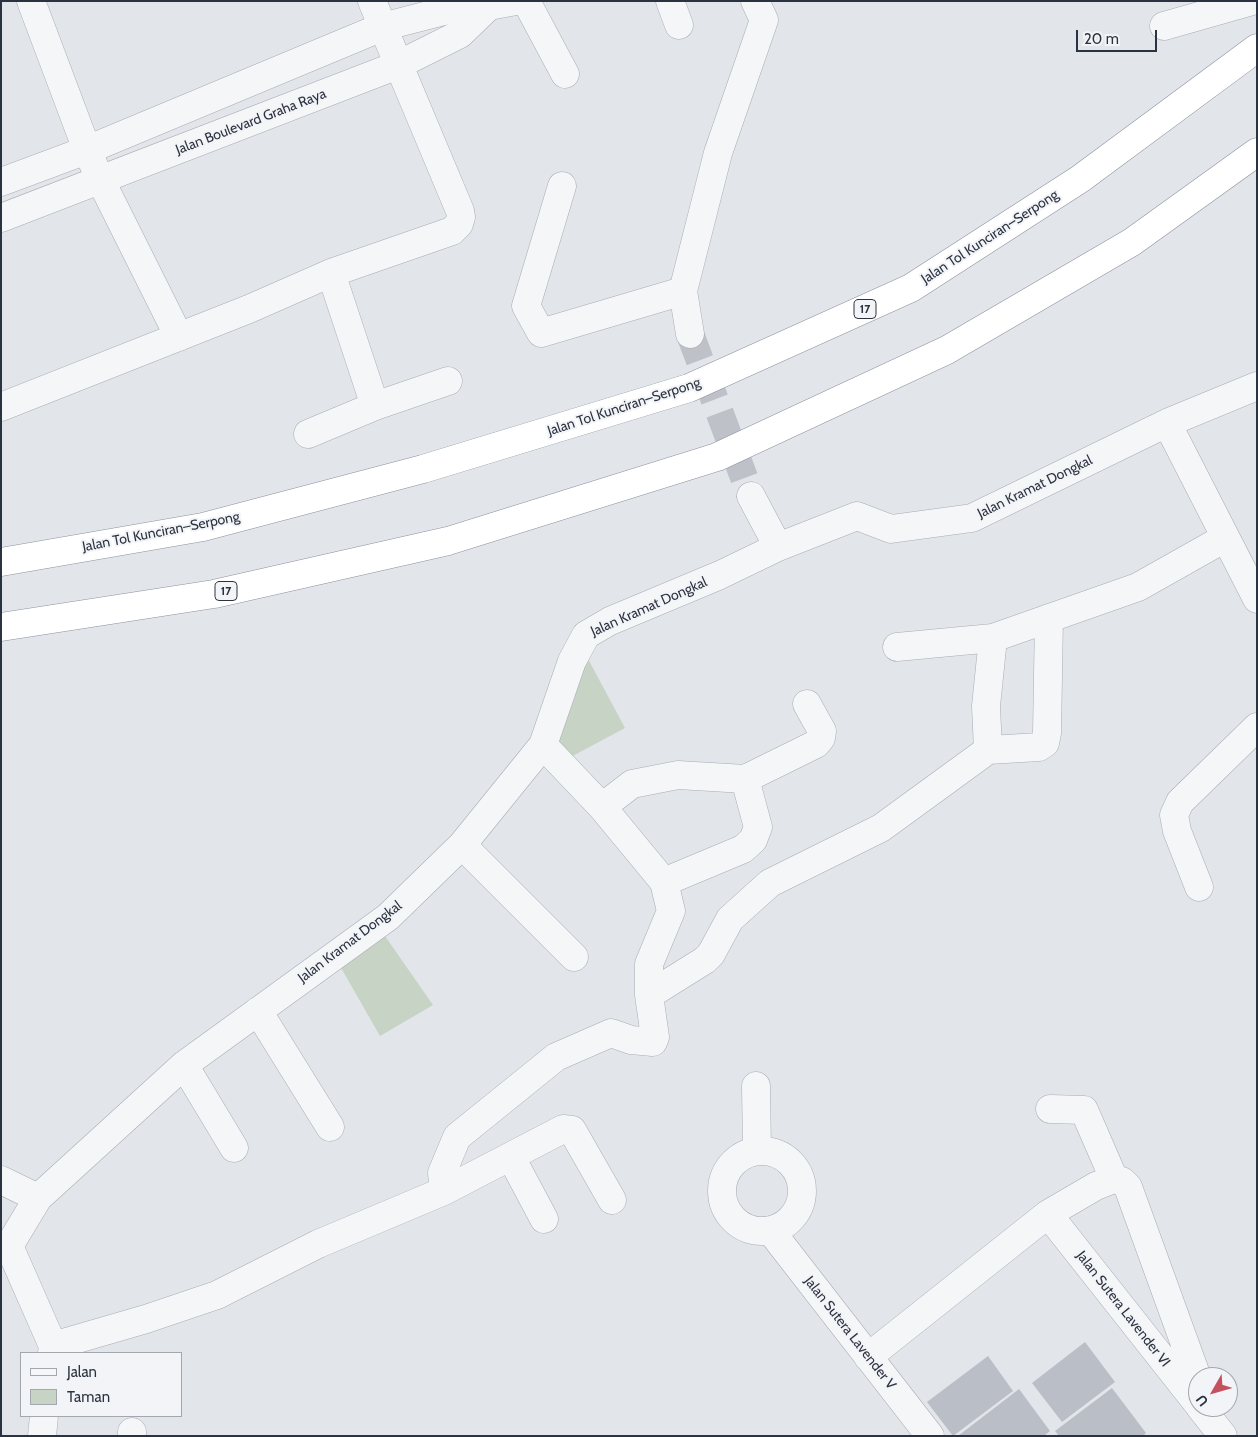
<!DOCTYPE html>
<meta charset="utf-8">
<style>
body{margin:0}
#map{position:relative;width:1258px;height:1437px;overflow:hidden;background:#e2e5ea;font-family:Cabin,sans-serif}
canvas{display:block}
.frame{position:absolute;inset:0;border:2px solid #2c3340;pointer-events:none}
.legend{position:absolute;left:20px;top:1352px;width:162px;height:65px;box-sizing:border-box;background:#f2f4f7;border:1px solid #a3a7ae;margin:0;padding:6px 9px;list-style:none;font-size:15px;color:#2c3340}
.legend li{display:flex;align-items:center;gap:10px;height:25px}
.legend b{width:25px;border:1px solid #a3a7ae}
.north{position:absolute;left:1188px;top:1367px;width:50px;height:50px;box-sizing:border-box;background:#f2f4f7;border:1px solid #a3a7ae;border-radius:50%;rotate:232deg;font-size:14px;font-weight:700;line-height:20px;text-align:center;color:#2c3340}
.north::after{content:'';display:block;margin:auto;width:18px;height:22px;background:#c5515f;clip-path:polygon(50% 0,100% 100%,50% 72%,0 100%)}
.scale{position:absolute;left:1076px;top:30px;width:81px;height:22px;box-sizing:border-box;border:2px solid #2c3340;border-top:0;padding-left:6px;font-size:15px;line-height:18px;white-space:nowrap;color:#2c3340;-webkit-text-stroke:4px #f2f4f7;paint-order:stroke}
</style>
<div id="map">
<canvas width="1258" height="1437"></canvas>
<div class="frame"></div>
<ul class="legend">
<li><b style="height:6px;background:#f5f6f8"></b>Jalan</li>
<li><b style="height:14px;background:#c7d3c4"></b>Taman</li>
</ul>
<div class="north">U</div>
<div class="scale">20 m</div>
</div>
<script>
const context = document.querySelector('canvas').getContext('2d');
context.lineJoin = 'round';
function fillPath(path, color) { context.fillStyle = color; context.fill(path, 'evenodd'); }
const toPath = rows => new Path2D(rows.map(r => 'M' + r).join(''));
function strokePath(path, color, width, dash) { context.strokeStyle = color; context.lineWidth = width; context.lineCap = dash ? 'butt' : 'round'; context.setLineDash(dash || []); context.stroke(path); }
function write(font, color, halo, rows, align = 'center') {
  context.font = font + ' Cabin,sans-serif'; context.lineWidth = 4; context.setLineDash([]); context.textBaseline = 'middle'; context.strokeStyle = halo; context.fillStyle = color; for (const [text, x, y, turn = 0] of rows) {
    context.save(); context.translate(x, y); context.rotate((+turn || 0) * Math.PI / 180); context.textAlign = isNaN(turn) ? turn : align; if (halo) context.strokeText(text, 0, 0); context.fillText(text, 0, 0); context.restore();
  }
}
const green = toPath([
 [587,657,625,728,565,760,551,746,571,708],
 [385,936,433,1005,380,1036,340,966]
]);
const building = toPath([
 [1085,1342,1115,1382,1062,1422,1032,1383],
 [988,1356,1013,1391,953,1436,927,1402],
 [1112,1388,1146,1433,1143,1436,1059,1436,1055,1431],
 [1019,1389,1050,1431,1044,1436,958,1436]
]);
const minorTunnel = toPath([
 [690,334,751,496]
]);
const minor = toPath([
 [31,1,87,150,101,181,179,337],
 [526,1,565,74],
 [670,1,679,25],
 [1164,26,1252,1],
 [1,182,87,150,382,27,448,10,489,6,516,1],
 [562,186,526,306,541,333,683,291],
 [1,218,398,65,460,34,489,6],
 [331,273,375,406],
 [690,334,683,291,718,153,764,20,755,1],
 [1,407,249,309,331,273,452,231,459,224,461,217,460,211,372,1],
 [1167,423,1257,599],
 [308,434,375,406,448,381],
 [751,496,778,547,857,516,891,529,972,518,1167,423,1257,386],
 [993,638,986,706,988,750,1039,747,1045,743,1047,733,1049,618],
 [897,647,993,638,1138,587,1225,538],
 [602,807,632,784,678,775,745,779,816,744,821,738,822,731,807,704],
 [462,845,574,957],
 [664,882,743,849,753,840,758,827,745,779],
 [1199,887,1177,831,1174,815,1180,802,1257,727],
 [649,995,705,960,711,954,730,919,770,883,881,828,988,750],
 [258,1011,330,1127],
 [184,1065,234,1148],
 [756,1086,757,1151],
 [1050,1109,1084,1110,1114,1179],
 '722 1191a40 40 0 1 1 80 0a40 40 0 1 1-80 0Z',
 [511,1157,544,1219],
 [1114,1179,1122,1181,1128,1187,1198,1380],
 [1,1180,38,1198],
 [444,1191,442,1173,457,1137,556,1057,611,1033,631,1040,653,1042,655,1037,649,995,649,964,671,911,664,882,602,807,543,745],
 [1048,1214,1198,1404],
 [770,1230,930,1436],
 [53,1346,146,1319,217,1295,318,1244,444,1191,563,1129,572,1130,612,1200],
 [52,1353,53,1346,9,1246,38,1198,184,1065,388,917,462,845,543,745,572,661,586,635,610,621,720,575,778,547],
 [868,1357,1048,1214,1096,1186,1114,1179],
 [1200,1407,1223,1436],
 [132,1432,132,1436],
 [42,1436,44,1416]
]);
const motorway = toPath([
 [1,562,203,527,423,469,689,388,911,288,1080,179,1257,48],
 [1,627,214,594,448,541,717,457,947,350,1132,242,1257,152]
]);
const shields = [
 [865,309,22],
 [226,591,22]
];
const shieldNames = [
 ["17",865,309],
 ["17",226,591]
];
const streetNames = [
 ["Jalan Boulevard Graha Raya",251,122,-21],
 ["Jalan Tol Kunciran–Serpong",990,237,-33],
 ["Jalan Tol Kunciran–Serpong",624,407,-18],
 ["Jalan Kramat Dongkal",1035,487,-26],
 ["Jalan Tol Kunciran–Serpong",161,532,-11],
 ["Jalan Kramat Dongkal",649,607,-24],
 ["Jalan Kramat Dongkal",350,942,-37],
 ["Jalan Sutera Lavender VI",1123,1309,52],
 ["Jalan Sutera Lavender V",850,1333,52]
];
fillPath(green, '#c7d3c4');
fillPath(building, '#babec6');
strokePath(minorTunnel, '#bec1c8', 28, [28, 14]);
strokePath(minor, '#a8acb4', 29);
strokePath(motorway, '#8b929f', 29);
strokePath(minor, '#f5f6f8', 28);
strokePath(motorway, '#fff', 28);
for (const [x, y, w] of shields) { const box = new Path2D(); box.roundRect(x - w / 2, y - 9.5, w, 19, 4); context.fillStyle = '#f2f4f7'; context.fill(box); strokePath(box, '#2c3340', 1); }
write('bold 12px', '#2c3340', null, shieldNames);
write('14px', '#2c3340', '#f2f4f7', streetNames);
</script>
